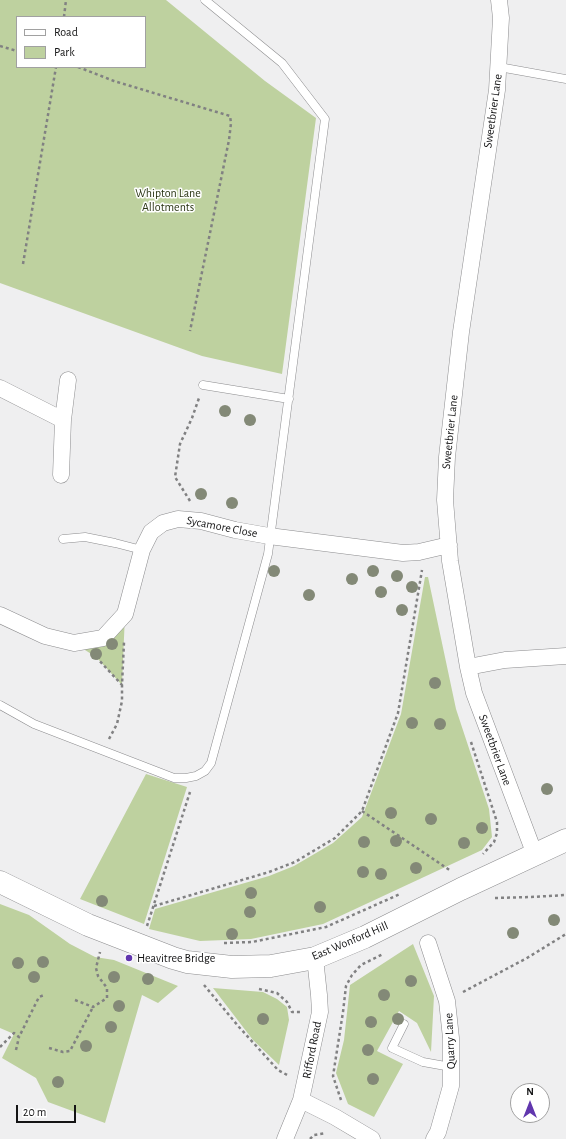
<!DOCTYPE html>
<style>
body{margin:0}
#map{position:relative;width:566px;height:1139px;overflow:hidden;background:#efeff0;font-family:"Alegreya Sans",sans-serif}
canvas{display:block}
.legend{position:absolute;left:16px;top:16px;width:130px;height:52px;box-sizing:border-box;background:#fff;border:1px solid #a1a1a1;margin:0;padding:5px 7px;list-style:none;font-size:12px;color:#141415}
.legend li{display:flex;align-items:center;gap:8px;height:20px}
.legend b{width:20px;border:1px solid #a1a1a1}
.north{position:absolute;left:510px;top:1083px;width:40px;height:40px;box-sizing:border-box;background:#fff;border:1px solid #a1a1a1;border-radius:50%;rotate:0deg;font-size:11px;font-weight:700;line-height:16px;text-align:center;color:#141415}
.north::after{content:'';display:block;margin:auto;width:14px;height:18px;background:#6136ae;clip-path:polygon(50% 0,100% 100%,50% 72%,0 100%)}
.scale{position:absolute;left:16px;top:1105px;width:60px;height:18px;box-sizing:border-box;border:2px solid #141415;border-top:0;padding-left:5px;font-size:12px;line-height:14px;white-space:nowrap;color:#141415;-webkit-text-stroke:3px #fff;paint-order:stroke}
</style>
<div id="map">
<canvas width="566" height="1139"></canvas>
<ul class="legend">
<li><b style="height:5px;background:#fff"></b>Road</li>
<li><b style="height:11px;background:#bed19f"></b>Park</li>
</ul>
<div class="north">N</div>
<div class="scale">20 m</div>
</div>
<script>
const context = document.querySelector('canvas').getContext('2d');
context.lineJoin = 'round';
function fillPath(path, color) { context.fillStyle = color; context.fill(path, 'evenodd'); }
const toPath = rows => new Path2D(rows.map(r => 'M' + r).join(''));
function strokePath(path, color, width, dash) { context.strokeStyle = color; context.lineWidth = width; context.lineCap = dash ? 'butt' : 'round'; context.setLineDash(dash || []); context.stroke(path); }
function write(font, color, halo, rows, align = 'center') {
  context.font = font + ' "Alegreya Sans",sans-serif'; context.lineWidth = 3; context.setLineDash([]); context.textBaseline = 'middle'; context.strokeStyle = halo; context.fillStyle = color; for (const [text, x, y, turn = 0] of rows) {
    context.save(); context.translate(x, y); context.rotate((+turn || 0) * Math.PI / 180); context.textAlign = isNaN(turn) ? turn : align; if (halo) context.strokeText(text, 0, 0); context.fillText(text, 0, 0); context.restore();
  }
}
const green = toPath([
 [0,0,166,0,265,81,316,118,282,374,202,356,0,283],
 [17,17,145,17,145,67,17,67],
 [425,577,428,577,456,709,489,809,492,837,482,850,323,924,251,939,200,941,149,929,155,909,269,876,294,866,333,843,362,817,401,714],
 [125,614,122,685,96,657,74,643,103,638],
 [146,774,187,787,144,924,80,899],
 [0,904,29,915,70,944,95,957,114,960,178,986,158,1003,142,995,105,1123,48,1102,36,1078,2,1058,14,1034,0,1028],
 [413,944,434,996,431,1052,417,1023,399,1011,377,1051,403,1064,374,1117,348,1104,336,1073,344,1040,350,985],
 [213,988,263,992,277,999,287,1007,289,1020,279,1065,253,1040]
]);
const path = toPath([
 [64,17,66,0],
 [0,46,17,51],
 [78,67,114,81,230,116,231,123,229,140,190,331],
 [23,264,56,67],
 [190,501,175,477,180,444,192,418,199,398],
 [96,657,122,685],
 [109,739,117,724,122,701,122,685,124,642],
 [471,742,497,822,497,833,494,842,483,854],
 [362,811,451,871],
 [495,898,531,897,566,895],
 [154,906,269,872,295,862,335,838,362,811,398,713,422,570],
 [147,926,190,792],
 [224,943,252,942,326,927,400,894],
 [204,985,239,1027,278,1070,289,1076],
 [259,989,277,993,287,1002,292,1012,301,1012],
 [463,992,527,958,566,934],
 [75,1000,93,1007,107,998,107,988,98,976,96,968,100,952],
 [0,1047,14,1033,19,1037,39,997,44,995],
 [49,1048,63,1052,70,1051,93,1007],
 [16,1050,19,1037],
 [341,1100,333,1076,343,1012,346,986,352,975,361,965,383,954],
 [310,1139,314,1135,326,1133]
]);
const lane = toPath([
 [499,67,566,79],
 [203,385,289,399],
 [63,539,85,537,115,543,142,550],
 [0,705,34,724,174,778,186,778,196,776,205,771,211,763,268,554,325,119,282,63,205,0],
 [404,1024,392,1048,423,1062,451,1067]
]);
const street = toPath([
 [499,0,501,18,497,90,461,332,447,457,445,500,450,561,468,667,474,693,535,855],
 [0,388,63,420,61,475],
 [63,420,68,380],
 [0,615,45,636,74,643,103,638,125,614,142,550,151,532,163,523,178,519,201,521,235,530,269,536,403,553,419,552,449,545],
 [468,667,505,660,566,656],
 [428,943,447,1001,451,1038,451,1086,438,1132,434,1139],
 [301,1100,335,1117,372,1139],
 [285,1139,301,1100,320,1012,319,995,315,958]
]);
const secondary = toPath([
 [0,882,88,925,173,958,187,962,232,967,271,966,315,958,365,937,461,889,566,840]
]);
const trees = [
 [225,411],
 [250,420],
 [201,494],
 [232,503],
 [274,571],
 [373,571],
 [397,576],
 [352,579],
 [412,587],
 [381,592],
 [309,595],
 [402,610],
 [112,644],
 [96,654],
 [435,683],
 [412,723],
 [440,724],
 [547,789],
 [391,813],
 [431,819],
 [482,828],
 [396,841],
 [364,842],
 [464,843],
 [416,868],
 [363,872],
 [381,874],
 [251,893],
 [102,901],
 [320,907],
 [250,912],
 [554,920],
 [513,933],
 [232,934],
 [43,962],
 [18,963],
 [34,977],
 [114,977],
 [148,979],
 [411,981],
 [384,995],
 [119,1006],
 [263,1019],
 [398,1019],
 [371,1022],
 [111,1027],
 [86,1046],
 [368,1050],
 [373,1079],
 [58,1082]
];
const markers = [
 [129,958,4,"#6136ae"]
];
const streetNames = [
 ["Sweetbrier Lane",493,111,-82],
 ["Sweetbrier Lane",450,432,-84],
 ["Sycamore Close",222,527,11],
 ["Sweetbrier Lane",495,750,70],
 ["East Wonford Hill",350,941,-23],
 ["Quarry Lane",450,1041,-93],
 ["Rifford Road",312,1050,-79]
];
const parkNames = [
 ["Whipton Lane",168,193],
 ["Allotments",168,207]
];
const poiNames = [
 ["Heavitree Bridge",137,958]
];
fillPath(green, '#bed19f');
strokePath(lane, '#8c8c8e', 9);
strokePath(street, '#8c8c8e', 17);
strokePath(secondary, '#8c8c8e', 23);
strokePath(path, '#818182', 2.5, [3, 3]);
strokePath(lane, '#fff', 8);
strokePath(street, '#fff', 16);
strokePath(secondary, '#fff', 22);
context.fillStyle = '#838977';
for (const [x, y] of trees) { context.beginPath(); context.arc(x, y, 6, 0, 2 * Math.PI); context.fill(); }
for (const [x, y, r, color] of markers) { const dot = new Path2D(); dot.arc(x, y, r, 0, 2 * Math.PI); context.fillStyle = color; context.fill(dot); strokePath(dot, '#fff', 1.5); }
write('12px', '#141415', '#fff', streetNames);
write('12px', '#2a3514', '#fff', parkNames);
write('12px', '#141415', '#fff', poiNames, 'left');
</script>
